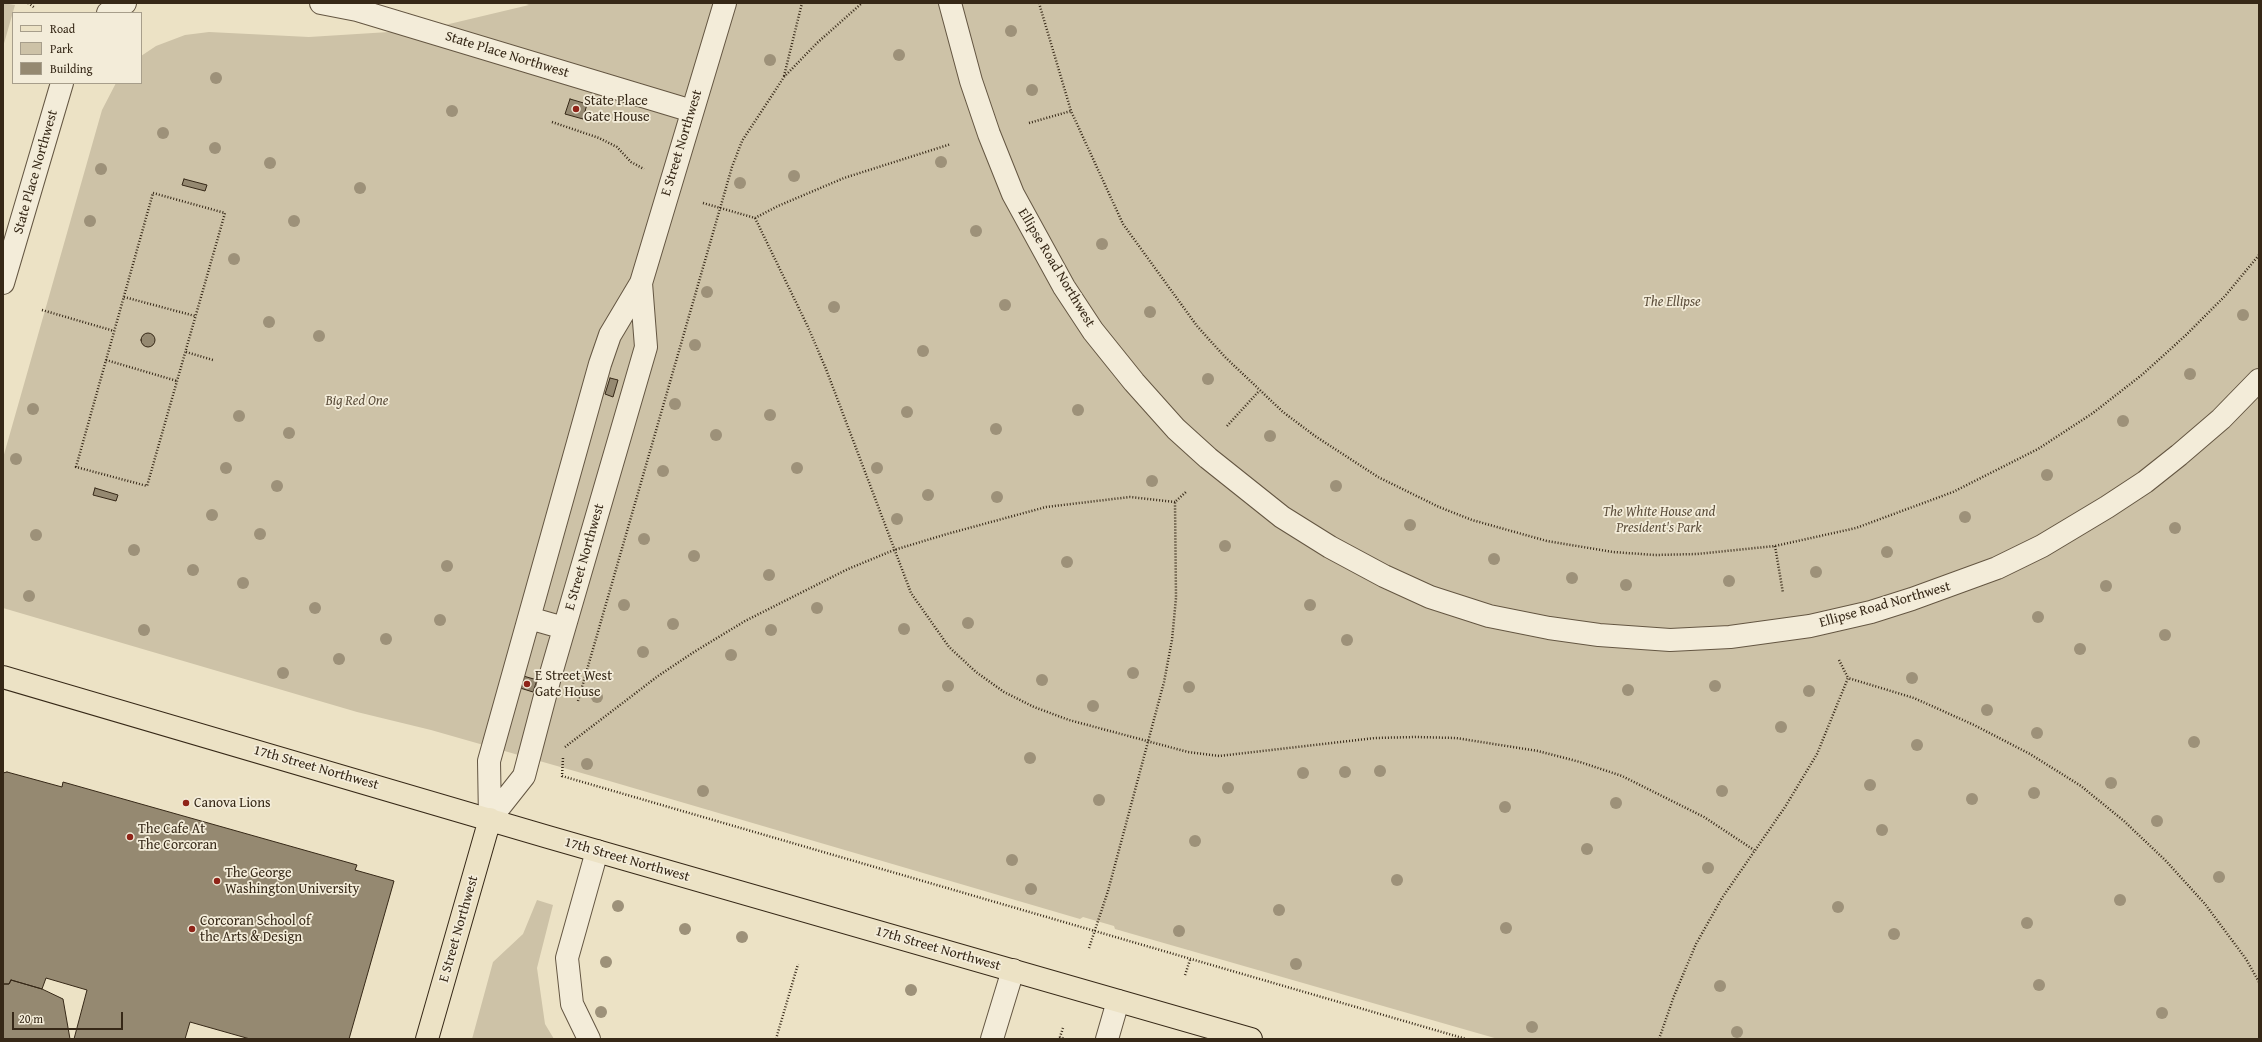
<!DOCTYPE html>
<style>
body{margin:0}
#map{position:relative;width:2262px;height:1042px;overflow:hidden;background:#ece2c5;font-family:"Gentium Book Plus",serif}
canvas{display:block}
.frame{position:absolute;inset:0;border:4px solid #362817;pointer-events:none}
.legend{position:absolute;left:12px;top:12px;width:130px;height:72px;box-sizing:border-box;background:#f3ecd9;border:1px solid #a79e8b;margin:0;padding:5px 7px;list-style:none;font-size:12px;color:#362817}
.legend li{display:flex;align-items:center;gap:8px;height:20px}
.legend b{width:20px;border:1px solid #a79e8b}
.scale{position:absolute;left:12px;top:1012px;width:111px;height:18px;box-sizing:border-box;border:2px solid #362817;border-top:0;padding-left:5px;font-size:12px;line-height:14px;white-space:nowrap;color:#362817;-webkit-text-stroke:3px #f3ecd9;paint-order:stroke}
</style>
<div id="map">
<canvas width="2262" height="1042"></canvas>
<div class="frame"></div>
<ul class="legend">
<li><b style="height:5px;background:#ece2c5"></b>Road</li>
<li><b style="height:11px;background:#cdc2a7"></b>Park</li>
<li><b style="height:11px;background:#958971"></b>Building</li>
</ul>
<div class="scale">20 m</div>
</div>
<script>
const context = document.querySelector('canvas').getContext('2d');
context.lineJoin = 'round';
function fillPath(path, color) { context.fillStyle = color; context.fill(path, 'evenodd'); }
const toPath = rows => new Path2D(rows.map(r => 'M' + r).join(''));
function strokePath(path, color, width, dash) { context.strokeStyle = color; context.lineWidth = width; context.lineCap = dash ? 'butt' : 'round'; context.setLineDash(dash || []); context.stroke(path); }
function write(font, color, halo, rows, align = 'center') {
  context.font = font + ' "Gentium Book Plus",serif'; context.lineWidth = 3.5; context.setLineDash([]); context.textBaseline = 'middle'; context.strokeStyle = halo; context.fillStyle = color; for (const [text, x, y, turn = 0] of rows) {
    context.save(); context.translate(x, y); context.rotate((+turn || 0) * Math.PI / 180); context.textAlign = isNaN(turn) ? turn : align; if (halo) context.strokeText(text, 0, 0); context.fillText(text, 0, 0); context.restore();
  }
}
const green = toPath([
 [3,3,15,5,3,47],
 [523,3,2259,3,2259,1039,1498,1039,1115,929,1114,926,1083,917,1080,919,606,780,431,730,357,712,3,608,3,458,102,110,116,83,141,83,141,56,156,46,185,35,209,32,309,37,389,32,445,25,529,5],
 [537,900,553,905,537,968,545,1024,554,1039,472,1039,493,962,523,934]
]);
const building = toPath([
 [570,99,587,104,583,119,565,114,570,99],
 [184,179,207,185,205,191,182,185,184,179],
 '141 340a7 7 0 1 1 14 0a7 7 0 1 1-14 0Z',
 [610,378,618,380,613,397,605,394,610,378],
 [95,488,118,495,116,501,93,495,95,488],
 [520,675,537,680,533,692,517,687,520,675],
 [7,772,62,787,63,782,357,865,355,870,394,881,349,1039,250,1039,190,1022,185,1039,74,1039,87,990,46,978,42,989,11,980,9,984,3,984,3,773,7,772],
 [11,980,42,989,63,999,70,1039,3,1039,3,984,9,984,11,980]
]);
const path = toPath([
 [28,3,35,8],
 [1039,3,1071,111,1123,224,1197,326,1225,357,1283,412,1315,436,1378,477,1439,507,1472,520,1547,541,1613,552,1655,555,1697,554,1775,546,1856,528,1953,492,2038,449,2093,413,2143,374,2186,335,2225,296,2259,255],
 [784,76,802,3],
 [552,122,599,138,617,147,631,162,644,169],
 [1029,123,1071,111],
 [153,193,225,213,147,486,76,467,153,193],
 [703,203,755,218,778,206,844,178,951,144],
 [755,218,808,327,826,369,911,593,949,647,976,672,1004,692,1034,707,1069,720,1188,752,1219,756,1375,738,1416,737,1456,738,1538,751,1580,762,1622,776,1704,817,1754,850],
 [124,297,195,316],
 [42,310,114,331],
 [186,352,213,360],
 [106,360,177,381],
 [1227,426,1259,391],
 [1775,546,1783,593],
 [1839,660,1848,678],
 [578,701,732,167,742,141,784,77,817,43,862,3],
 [565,747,658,676,694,652,745,621,848,569,894,550,947,534,1046,507,1130,497,1175,502],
 [563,758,562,776,1466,1039],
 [1089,948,1108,891,1164,682,1172,640,1176,598,1175,502,1187,491],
 [1185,975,1190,960],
 [1063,1028,1060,1037,1065,1039],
 [776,1039,798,964],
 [1659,1039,1674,996,1696,944,1722,898,1785,807,1817,754,1848,678,1914,698,1974,725,2030,754,2081,786,2124,821,2166,861,2205,904,2246,959,2259,982]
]);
const minor = toPath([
 [321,3,357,10,692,111],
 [950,3,971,81,989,134,1013,194,1064,287,1093,331,1134,382,1176,429,1208,458,1282,517,1330,547,1384,576,1430,597,1489,616,1549,628,1599,635,1670,640,1730,637,1810,626,1871,612,1912,599,1997,568,2042,546,2107,507,2145,482,2179,455,2221,419,2259,380],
 [108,13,125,3],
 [3,283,62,83],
 [529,618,564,628],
 [490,819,489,761,600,364,610,335,641,283,725,3],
 [490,819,524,776,550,677,646,347,641,283],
 [589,1039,572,1004,567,958,597,851],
 [992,1039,1013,970],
 [1107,1039,1118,1001]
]);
const major = toPath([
 [3,677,548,837,1251,1039],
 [427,1039,490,819]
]);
const trees = [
 [1011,31],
 [899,55],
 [770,60],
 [216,78],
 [1032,90],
 [452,111],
 [163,133],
 [215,148],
 [941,162],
 [270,163],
 [101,169],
 [794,176],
 [740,183],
 [360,188],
 [90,221],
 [294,221],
 [976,231],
 [1102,244],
 [234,259],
 [707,292],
 [1005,305],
 [834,307],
 [1150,312],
 [2243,315],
 [269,322],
 [319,336],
 [695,345],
 [923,351],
 [2190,374],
 [1208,379],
 [675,404],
 [33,409],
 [1078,410],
 [907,412],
 [770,415],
 [239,416],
 [2123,421],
 [996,429],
 [289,433],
 [716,435],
 [1270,436],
 [16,459],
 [226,468],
 [797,468],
 [877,468],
 [663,471],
 [2047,475],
 [1152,481],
 [277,486],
 [1336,486],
 [928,495],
 [997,497],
 [212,515],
 [1965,517],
 [897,519],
 [1410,525],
 [2175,528],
 [260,534],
 [36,535],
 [644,539],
 [1225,546],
 [134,550],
 [1887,552],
 [694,556],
 [1494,559],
 [1067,562],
 [447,566],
 [193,570],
 [1816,572],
 [769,575],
 [1572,578],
 [1729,581],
 [243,583],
 [1626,585],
 [2106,586],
 [29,596],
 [624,605],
 [1310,605],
 [315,608],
 [817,608],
 [2038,617],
 [440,620],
 [968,623],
 [673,624],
 [904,629],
 [144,630],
 [771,630],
 [2165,635],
 [386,639],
 [1347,640],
 [2080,649],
 [643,652],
 [731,655],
 [339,659],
 [283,673],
 [1133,673],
 [1912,678],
 [1042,680],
 [948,686],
 [1715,686],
 [1189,687],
 [1628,690],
 [1809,691],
 [597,697],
 [1093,706],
 [1987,710],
 [1781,727],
 [2037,733],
 [2194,742],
 [1917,745],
 [1030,758],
 [587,764],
 [1380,771],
 [1345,772],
 [1303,773],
 [2111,783],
 [1870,785],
 [1228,788],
 [703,791],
 [1722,791],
 [2034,793],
 [1972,799],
 [1099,800],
 [1616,803],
 [1505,807],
 [2157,821],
 [1882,830],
 [1195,841],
 [1587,849],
 [1012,860],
 [1708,868],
 [2219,877],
 [1397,880],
 [1031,889],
 [2120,900],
 [618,906],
 [1838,907],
 [1279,910],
 [2027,923],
 [1506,928],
 [685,929],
 [1179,931],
 [1894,934],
 [742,937],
 [606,962],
 [1296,964],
 [2039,985],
 [1720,986],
 [911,990],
 [601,1012],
 [2162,1013],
 [1532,1027],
 [1737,1032]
];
const markers = [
 [576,109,4,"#8f2418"],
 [527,684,4,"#8f2418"],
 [186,803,4,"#8f2418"],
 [130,837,4,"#8f2418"],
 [217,881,4,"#8f2418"],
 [192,929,4,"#8f2418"]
];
const streetNames = [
 ["State Place Northwest",507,55,17],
 ["E Street Northwest",682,143,-73],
 ["State Place Northwest",36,172,-74],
 ["Ellipse Road Northwest",1056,268,59],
 ["E Street Northwest",585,557,-74],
 ["Ellipse Road Northwest",1885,605,-16],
 ["17th Street Northwest",316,768,16],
 ["17th Street Northwest",627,860,16],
 ["E Street Northwest",459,929,-74],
 ["17th Street Northwest",938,949,16]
];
const poiNames = [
 ["State Place",584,101],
 ["Gate House",584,117],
 ["E Street West",535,676],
 ["Gate House",535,692],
 ["Canova Lions",194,803],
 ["The Cafe At",138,829],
 ["The Corcoran",138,845],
 ["The George",225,873],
 ["Washington University",225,889],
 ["Corcoran School of",200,921],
 ["the Arts & Design",200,937]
];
const parkNames = [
 ["The Ellipse",1672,302],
 ["Big Red One",357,401],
 ["The White House and",1659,512],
 ["President's Park",1659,528]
];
fillPath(green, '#cdc2a7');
fillPath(building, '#958971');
strokePath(building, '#362817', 1);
strokePath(minor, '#645642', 24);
strokePath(major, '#362817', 24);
strokePath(path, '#362817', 2.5, [1, 2]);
strokePath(minor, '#f3ecd9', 22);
strokePath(major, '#ece2c5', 22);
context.fillStyle = '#9d9179';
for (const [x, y] of trees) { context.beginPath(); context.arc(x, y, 6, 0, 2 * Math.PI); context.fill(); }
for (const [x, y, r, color] of markers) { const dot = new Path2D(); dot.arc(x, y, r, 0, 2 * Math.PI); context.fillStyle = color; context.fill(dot); strokePath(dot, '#f3ecd9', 1.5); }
write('14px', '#362817', '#f3ecd9', streetNames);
write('14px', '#362817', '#f3ecd9', poiNames, 'left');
write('italic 14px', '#5c4e3b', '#f3ecd9', parkNames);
</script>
